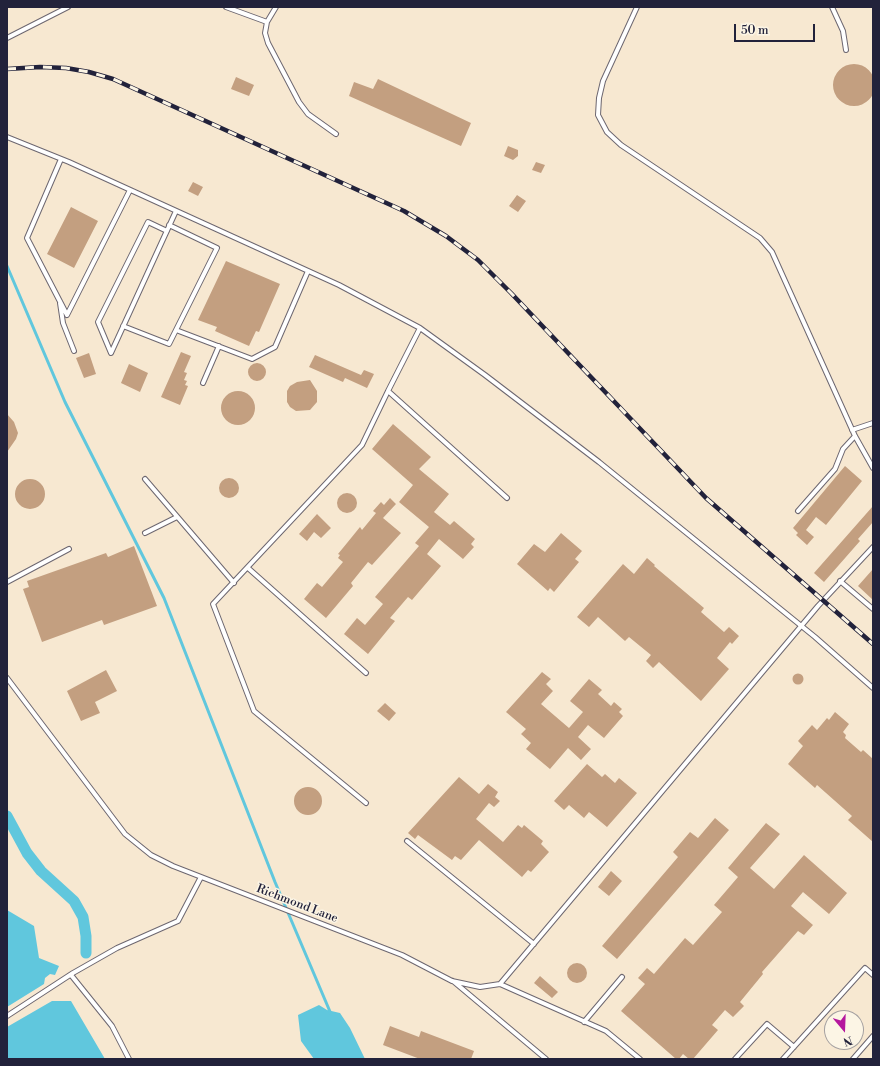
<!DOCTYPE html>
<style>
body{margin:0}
#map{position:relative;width:880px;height:1066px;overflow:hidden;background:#f7e8d1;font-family:"Libre Bodoni",serif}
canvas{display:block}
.frame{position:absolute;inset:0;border:8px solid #22223b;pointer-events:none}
.north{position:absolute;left:824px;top:1010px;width:40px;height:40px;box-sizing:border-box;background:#fcf5e5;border:1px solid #a5a1a1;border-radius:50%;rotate:161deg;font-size:11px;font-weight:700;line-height:16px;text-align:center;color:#22223b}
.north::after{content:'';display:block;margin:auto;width:14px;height:18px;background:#b5179e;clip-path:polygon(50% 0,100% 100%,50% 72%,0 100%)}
.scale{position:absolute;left:734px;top:24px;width:81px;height:18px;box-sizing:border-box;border:2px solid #22223b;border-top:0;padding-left:5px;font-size:12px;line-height:14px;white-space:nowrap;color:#22223b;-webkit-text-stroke:3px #fcf5e5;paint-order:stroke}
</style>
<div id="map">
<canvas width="880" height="1066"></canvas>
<div class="frame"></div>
<div class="north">N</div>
<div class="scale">50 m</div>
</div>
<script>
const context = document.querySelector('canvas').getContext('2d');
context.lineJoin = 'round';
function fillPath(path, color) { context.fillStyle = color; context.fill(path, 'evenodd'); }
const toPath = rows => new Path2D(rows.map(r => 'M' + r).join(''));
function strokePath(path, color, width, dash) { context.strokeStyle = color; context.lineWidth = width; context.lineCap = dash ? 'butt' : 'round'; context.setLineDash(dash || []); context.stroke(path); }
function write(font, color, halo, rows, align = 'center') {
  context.font = font + ' "Libre Bodoni",serif'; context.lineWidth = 3; context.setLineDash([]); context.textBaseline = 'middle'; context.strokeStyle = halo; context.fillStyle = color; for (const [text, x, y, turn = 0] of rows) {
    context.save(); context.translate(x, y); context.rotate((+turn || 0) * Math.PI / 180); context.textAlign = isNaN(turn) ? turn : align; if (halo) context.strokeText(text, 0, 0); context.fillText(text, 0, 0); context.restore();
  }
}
const water = toPath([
 [7,910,34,926,39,958,59,966,55,975,50,974,45,978,44,984,7,1007],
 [52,1001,71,1001,105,1059,7,1059,7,1027],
 [319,1005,327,1010,340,1013,350,1028,365,1059,314,1059,301,1041,298,1015]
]);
const stream = toPath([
 [7,266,65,402,164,598,275,882,331,1014]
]);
const canal = toPath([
 [7,816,27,853,41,871,74,901,83,917,86,936,86,953]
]);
const building = toPath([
 '833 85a21 21 0 1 1 42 0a21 21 0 1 1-42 0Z',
 [236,77,254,85,249,96,231,89],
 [378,79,471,123,461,146,349,96,354,82,373,89],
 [508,146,518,150,518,156,513,160,504,156],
 [536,162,545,165,541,173,532,170],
 [193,182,203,187,198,196,188,191],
 [517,195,526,201,518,212,509,206],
 [71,207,98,221,74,268,47,254],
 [226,261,280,284,259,332,256,331,249,346,215,331,217,327,198,320],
 [181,352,191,356,184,372,187,373,184,380,187,381,185,385,188,386,180,405,161,397],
 [89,353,96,374,84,378,76,358],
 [315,355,361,375,364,370,374,374,367,388,345,378,343,382,309,367],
 '248 372a9 9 0 1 1 18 0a9 9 0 1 1-18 0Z',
 [129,364,148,373,140,392,121,383],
 [310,380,317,391,317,402,310,410,296,411,290,407,287,402,287,391,290,386,297,382],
 '221 408a17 17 0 1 1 34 0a17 17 0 1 1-34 0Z',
 [7,414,14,422,18,433,16,439,7,452],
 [393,424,431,457,419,469,449,494,434,512,450,525,454,521,475,539,471,544,474,547,463,559,439,539,427,554,441,566,412,600,408,597,390,618,395,621,368,654,344,634,357,618,365,625,383,604,375,597,419,546,415,543,429,527,399,502,413,485,372,449],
 [845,466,862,481,826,525,816,517,806,530,814,537,807,545,796,535,798,533,793,528],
 '219 488a10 10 0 1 1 20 0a10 10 0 1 1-20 0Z',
 '15 494a15 15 0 1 1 30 0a15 15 0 1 1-30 0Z',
 '337 503a10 10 0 1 1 20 0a10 10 0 1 1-20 0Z',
 [390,498,396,504,383,518,401,533,372,565,368,562,351,583,353,586,326,618,304,599,317,583,322,587,343,562,338,558,340,555,338,554,347,543,360,527,362,530,376,513,373,511,381,502,384,505],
 [873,506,873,522,858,539,860,541,824,582,814,573],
 [317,514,331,528,321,538,314,532,307,541,299,534],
 [561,533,582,551,575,559,579,562,554,592,550,588,548,591,517,564,534,544,545,552],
 [134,546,157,606,104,625,102,620,42,642,23,589,29,587,27,581,106,553,108,557],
 [647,558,655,565,654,566,704,608,701,612,724,632,729,627,739,636,732,644,730,642,717,658,729,669,701,701,659,662,653,668,646,661,651,655,629,637,625,641,598,617,589,627,577,617,623,564,634,574],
 [873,569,873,600,858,586],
 [106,670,117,691,95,702,100,713,81,721,67,691],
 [542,672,551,679,546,684,553,691,541,704,569,728,583,712,570,701,589,679,602,690,598,694,611,706,614,702,622,709,619,712,623,716,604,738,588,725,578,737,591,749,581,760,568,748,550,769,526,749,531,743,521,734,526,729,506,712],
 '792.5 679a5.5 5.5 0 1 1 11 0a5.5 5.5 0 1 1-11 0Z',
 [385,703,396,713,389,721,377,711],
 [835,712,849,724,843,732,846,735,845,738,861,752,863,750,873,759,873,842,848,820,852,816,817,785,815,788,788,764,803,746,798,741,812,725,817,730,827,718,829,720],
 [587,764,602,777,605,774,615,783,619,778,637,793,607,827,589,812,584,818,569,805,564,810,554,801],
 [459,777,479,794,488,784,498,792,495,797,500,801,494,807,489,803,476,819,503,842,518,825,522,828,524,825,543,841,541,844,549,852,531,872,528,870,522,877,479,840,461,860,455,856,452,860,418,835,415,839,408,833],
 '294 801a14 14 0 1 1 28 0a14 14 0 1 1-28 0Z',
 [715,818,729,830,617,959,602,946,678,857,673,852,690,832,698,838],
 [766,823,780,834,750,868,774,889,804,855,847,893,829,914,803,892,791,906,813,925,804,935,798,931,762,972,763,974,740,1002,744,1006,733,1017,725,1010,712,1025,718,1030,693,1059,689,1059,683,1054,679,1059,676,1059,621,1011,645,984,638,978,647,968,654,974,685,938,693,945,722,912,714,905,738,877,728,868],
 [611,871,622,881,609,896,598,887],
 '567 973a10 10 0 1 1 20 0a10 10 0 1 1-20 0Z',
 [540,976,558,992,552,998,534,983],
 [390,1026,419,1037,421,1031,474,1051,471,1059,420,1059,383,1045]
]);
const lane = toPath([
 [226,7,267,22],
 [276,7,267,22,265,33,268,43,299,102,308,114,336,134],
 [637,7,603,81,599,98,598,115,607,132,621,145,760,238,772,252,855,436,873,468],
 [832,7,843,31,846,50],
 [7,38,68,7],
 [7,137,69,162,339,285,420,328,485,375,599,462,815,637,873,688],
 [61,159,27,238,67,315,130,190],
 [167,231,148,222,98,322,111,353,176,211],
 [60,303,63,323,74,351],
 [123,326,169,344,217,248,169,225],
 [420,328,388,391,507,498],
 [176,330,252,359,275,347,308,271],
 [203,383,219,346],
 [852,430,873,423],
 [145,479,234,583],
 [798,511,835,469,843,449,855,436],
 [145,533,177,517],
 [248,568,366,673],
 [840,581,873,609],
 [7,582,69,549],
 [7,678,125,834,151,855,173,866,402,955,452,981,480,987,500,984,606,1031,640,1059],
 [366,803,254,711,213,604,362,445,388,391],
 [407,841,534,944],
 [71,975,112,1026,129,1059],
 [453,981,546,1059],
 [500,984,818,606,873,547],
 [7,1016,73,973,117,948,178,921,201,877],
 [584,1022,622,977],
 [735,1059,767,1024,794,1047],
 [783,1059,865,968,873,975],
 [853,1059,873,1036]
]);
const rail = toPath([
 [7,69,40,67,66,68,89,72,113,79,404,211,446,236,478,260,511,293,706,498,873,644]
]);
const streetNames = [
 ["Richmond Lane",297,904,21]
];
fillPath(water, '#60c7dd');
strokePath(stream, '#60c7dd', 3);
strokePath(canal, '#60c7dd', 11);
fillPath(building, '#c39f80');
strokePath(lane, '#6d6770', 6);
strokePath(lane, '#fff', 4);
strokePath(rail, '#22223b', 4.5);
strokePath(rail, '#fcf5e5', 3, [9]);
write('12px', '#22223b', '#fcf5e5', streetNames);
</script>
